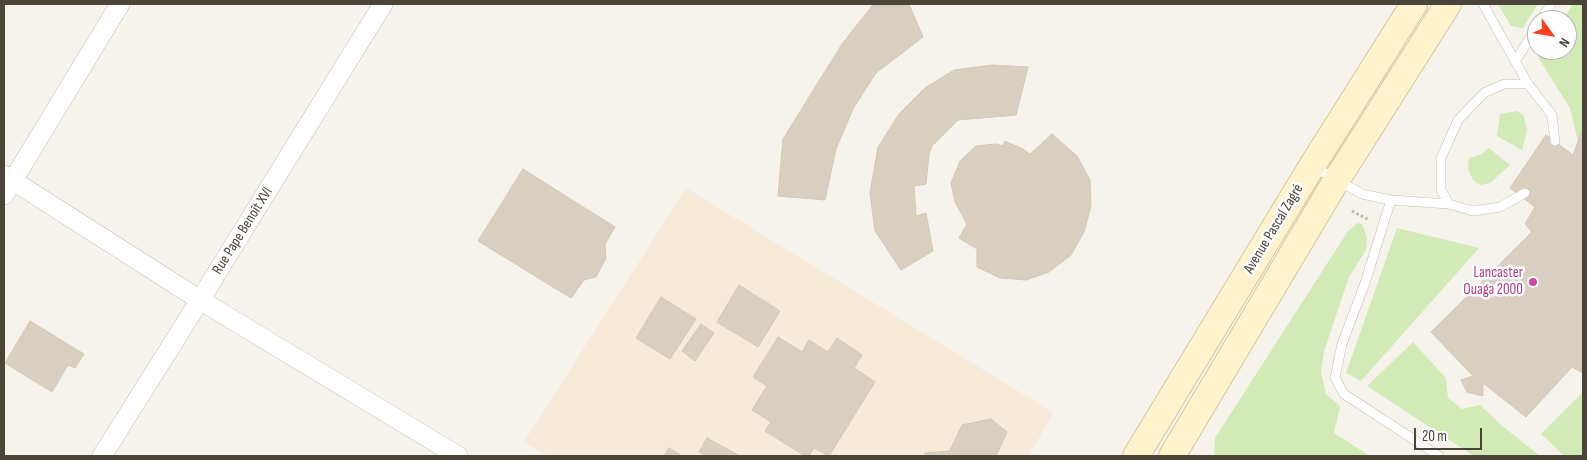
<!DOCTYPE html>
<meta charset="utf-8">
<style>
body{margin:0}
#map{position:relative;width:1587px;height:460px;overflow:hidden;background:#f6f3ec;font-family:"Sofia Sans Condensed",sans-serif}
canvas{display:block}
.frame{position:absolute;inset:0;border:5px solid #4b4439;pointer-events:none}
.north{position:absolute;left:1527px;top:10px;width:50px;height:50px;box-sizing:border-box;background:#fff;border:1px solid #b7b4b0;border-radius:50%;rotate:122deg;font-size:14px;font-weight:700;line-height:20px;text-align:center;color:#4b4439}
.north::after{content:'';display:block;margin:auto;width:18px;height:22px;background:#fc3f1d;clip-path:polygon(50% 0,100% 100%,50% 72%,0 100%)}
.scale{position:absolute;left:1414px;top:428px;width:68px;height:22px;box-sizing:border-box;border:2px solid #4b4439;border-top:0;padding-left:6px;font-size:15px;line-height:18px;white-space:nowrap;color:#4b4439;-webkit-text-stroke:4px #fff;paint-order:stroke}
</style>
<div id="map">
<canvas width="1587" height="460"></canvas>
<div class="frame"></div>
<div class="north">N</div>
<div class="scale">20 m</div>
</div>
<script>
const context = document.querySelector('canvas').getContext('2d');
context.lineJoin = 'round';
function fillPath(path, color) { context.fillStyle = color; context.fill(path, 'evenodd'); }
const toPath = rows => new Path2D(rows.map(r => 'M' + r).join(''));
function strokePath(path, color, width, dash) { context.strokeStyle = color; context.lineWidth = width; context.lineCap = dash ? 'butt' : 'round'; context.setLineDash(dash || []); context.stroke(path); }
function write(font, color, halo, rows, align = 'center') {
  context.font = font + ' "Sofia Sans Condensed",sans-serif'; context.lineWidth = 5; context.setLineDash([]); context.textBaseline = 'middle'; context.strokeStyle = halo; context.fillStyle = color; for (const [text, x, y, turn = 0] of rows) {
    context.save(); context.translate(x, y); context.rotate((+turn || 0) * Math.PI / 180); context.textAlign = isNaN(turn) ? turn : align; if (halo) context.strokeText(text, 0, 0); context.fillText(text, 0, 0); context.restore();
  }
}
const commercial = toPath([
 [686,188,1054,413,1028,456,548,456,524,442]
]);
const green = toPath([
 [1498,4,1538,4,1523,28,1511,26],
 [1573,4,1583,4,1583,128,1578,142,1570,108,1539,59,1544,50,1567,50,1567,20,1563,20],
 [1517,111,1524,116,1527,131,1522,150,1497,136,1500,114],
 [1489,148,1510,165,1490,183,1480,185,1473,180,1468,169,1469,158,1482,154],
 [1358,223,1362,224,1367,237,1366,250,1349,277,1324,351,1321,372,1326,394,1340,406,1334,433,1370,456,1214,456,1215,438,1348,231],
 [1397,228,1479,248,1361,381,1346,373],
 [1413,342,1446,378,1448,398,1462,409,1480,405,1500,424,1540,456,1474,456,1367,386],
 [1583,392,1583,456,1564,456,1541,434]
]);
const building = toPath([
 [879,4,909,4,923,37,876,73,853,109,836,149,825,200,778,196,783,139,842,44,872,6,879,4],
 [992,65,1028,67,1016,115,958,120,932,146,929,154,926,184,914,186,916,216,926,213,933,251,901,270,875,231,870,193,878,147,899,114,925,88,954,70,992,65],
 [1583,128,1583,373,1572,367,1526,417,1483,383,1483,396,1467,392,1461,380,1473,376,1431,332,1532,232,1525,224,1535,207,1510,188,1546,135,1573,155,1583,128],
 [1052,134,1077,156,1090,180,1091,206,1084,232,1071,255,1049,272,1026,280,1000,278,977,267,977,249,959,238,967,224,955,202,951,183,960,161,976,146,996,144,1003,146,1005,141,1023,149,1030,154,1052,134],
 [523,169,615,227,605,244,606,258,596,277,584,280,571,298,478,241,523,169],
 [739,285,780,311,758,347,717,322,739,285],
 [661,297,696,319,670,359,636,338,661,297],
 [30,321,84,354,75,368,68,365,52,392,5,363,30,321],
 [701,324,714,333,695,361,682,351,701,324],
 [778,337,802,352,809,340,828,352,837,338,862,355,854,368,875,382,829,456,814,448,809,456,805,456,765,431,771,422,752,410,767,386,753,377,778,337],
 [991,419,1007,432,996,456,925,456,925,453,950,451,962,425,991,419],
 [707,438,740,456,706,456,699,452,707,438],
 [669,448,682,456,664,456,669,448]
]);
const path = toPath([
 [1352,211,1369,220]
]);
const service = toPath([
 [1483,4,1528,84,1552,115,1555,141],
 [1541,20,1551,4],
 [1516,60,1537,27],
 [1314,167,1362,194,1391,200,1449,204,1473,211,1500,207,1525,193],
 [1391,200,1365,283,1342,344,1335,378,1344,394,1439,456],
 [1449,204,1441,190,1441,158,1458,120,1484,93,1504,84,1528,84]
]);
const minor = toPath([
 [4,175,200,300,458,456],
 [4,195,120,4],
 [102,456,200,300,383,4]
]);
const secondary = toPath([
 [1136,456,1312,166,1414,4],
 [1172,456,1336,181,1448,4]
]);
const markers = [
 [1533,282,5,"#d1479c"]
];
const streetNames = [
 ["Avenue Pascal Zagré",1274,229,-59],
 ["Rue Pape Benoît XVI",243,231,-58]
];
const hotelNames = [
 ["Lancaster",1523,273],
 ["Ouaga 2000",1523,290]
];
fillPath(commercial, '#f7ead8');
fillPath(green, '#d2eab5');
fillPath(building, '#d8cfc1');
strokePath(building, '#d3c7b4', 1);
strokePath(service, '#c2bbae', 10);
strokePath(minor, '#c2bbae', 20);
strokePath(secondary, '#d6c79b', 28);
strokePath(path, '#c4b79f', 3, [2.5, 2.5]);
strokePath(service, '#fff', 9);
strokePath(minor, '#fff', 19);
strokePath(secondary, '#fff3cd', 26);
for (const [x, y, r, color] of markers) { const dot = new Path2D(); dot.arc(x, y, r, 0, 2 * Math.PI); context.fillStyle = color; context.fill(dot); strokePath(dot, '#fff', 2); }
write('15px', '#4b4439', '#fff', streetNames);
write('15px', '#b23c85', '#fff', hotelNames, 'right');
</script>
